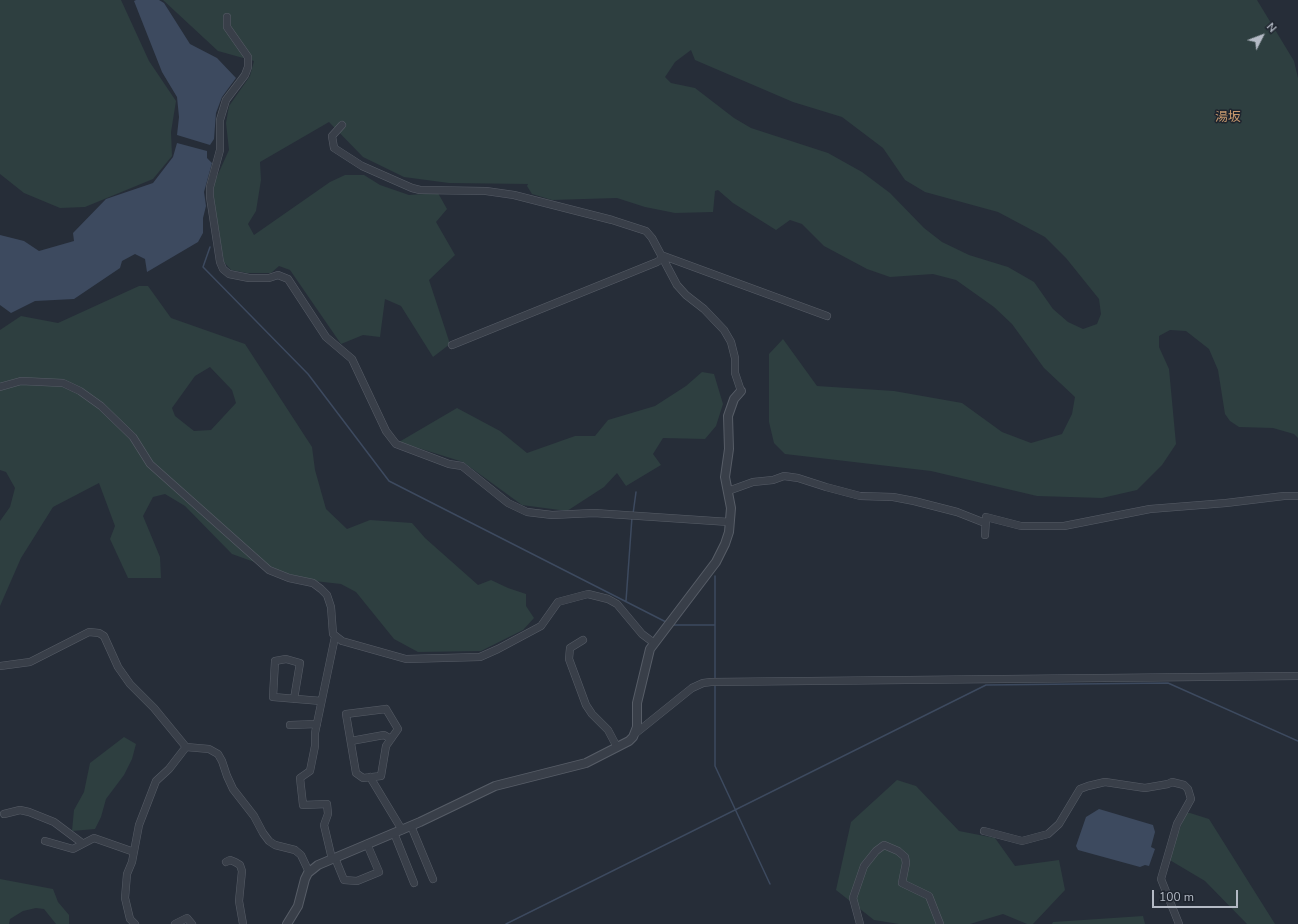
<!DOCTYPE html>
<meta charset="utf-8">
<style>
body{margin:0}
#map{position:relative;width:1298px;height:924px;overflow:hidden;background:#262d38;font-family:"Nunito Sans",sans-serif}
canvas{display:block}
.north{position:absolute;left:1242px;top:16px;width:40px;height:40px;-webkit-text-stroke:3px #1e242e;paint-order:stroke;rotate:48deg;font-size:11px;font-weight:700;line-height:16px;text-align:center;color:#b4bac5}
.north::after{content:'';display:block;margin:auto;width:14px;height:18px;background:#b4bac5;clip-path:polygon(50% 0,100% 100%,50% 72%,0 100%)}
.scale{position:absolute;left:1152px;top:890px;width:86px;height:18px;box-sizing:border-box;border:2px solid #b4bac5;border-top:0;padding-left:5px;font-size:12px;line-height:14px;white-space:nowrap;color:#b4bac5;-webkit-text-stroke:3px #1e242e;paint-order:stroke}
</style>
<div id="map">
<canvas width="1298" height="924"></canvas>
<div class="north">N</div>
<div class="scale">100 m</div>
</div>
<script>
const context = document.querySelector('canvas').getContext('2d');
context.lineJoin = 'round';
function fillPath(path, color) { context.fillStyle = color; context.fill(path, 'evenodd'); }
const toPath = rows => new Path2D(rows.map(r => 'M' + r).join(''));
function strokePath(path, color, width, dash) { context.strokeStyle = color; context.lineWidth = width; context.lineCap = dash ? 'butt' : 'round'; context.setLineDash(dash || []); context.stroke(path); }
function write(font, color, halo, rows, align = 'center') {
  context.font = font + ' "Nunito Sans","Noto Sans JP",sans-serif'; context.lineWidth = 3; context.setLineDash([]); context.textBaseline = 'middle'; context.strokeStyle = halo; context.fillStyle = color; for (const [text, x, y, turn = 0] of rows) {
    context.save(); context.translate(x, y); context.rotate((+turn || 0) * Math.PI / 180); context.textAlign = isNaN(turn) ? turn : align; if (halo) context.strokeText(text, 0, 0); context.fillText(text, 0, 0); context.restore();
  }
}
const green = toPath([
 [0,0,121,0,149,61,176,101,171,132,172,156,153,179,85,207,60,208,24,193,0,174],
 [163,0,1257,0,1294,61,1298,78,1298,438,1294,434,1273,428,1239,427,1230,421,1225,414,1218,370,1209,349,1186,331,1170,330,1159,336,1159,347,1169,369,1176,444,1162,465,1137,490,1102,498,1037,496,931,471,785,454,774,443,769,422,769,354,783,339,817,386,894,391,962,403,1002,432,1031,443,1062,434,1072,414,1075,397,1044,368,1012,324,994,307,956,280,933,274,890,277,867,269,824,246,802,224,790,220,776,230,733,203,718,190,715,191,713,212,675,213,645,207,617,198,552,200,532,194,527,186,528,184,449,183,404,177,363,157,329,122,260,162,261,180,256,211,248,224,254,235,330,182,345,175,364,175,380,185,409,195,438,193,447,209,436,222,455,255,429,280,450,344,433,357,401,306,385,299,380,337,363,335,341,344,290,270,279,266,271,273,247,273,231,270,224,262,213,196,214,183,229,150,226,123,229,106,250,76,254,61,218,51],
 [691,50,695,60,793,102,842,117,883,148,905,180,925,192,998,212,1045,237,1066,258,1099,299,1101,314,1097,324,1083,329,1068,322,1053,309,1034,282,1008,267,969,255,942,242,924,228,890,193,862,172,828,153,751,128,734,118,695,88,671,83,665,77,675,62],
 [139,286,148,286,171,318,245,344,312,447,315,470,326,509,347,529,370,520,412,523,425,538,478,585,491,580,508,588,526,594,526,606,534,618,523,630,481,651,418,652,394,639,356,592,341,584,314,581,285,573,232,554,185,506,165,494,153,497,143,516,160,557,161,578,128,578,110,539,115,526,99,483,53,507,21,558,0,606,0,521,10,507,15,488,6,472,0,470,0,330,21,316,58,323],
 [210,367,232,390,236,403,211,430,194,431,175,416,172,408,195,376],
 [702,372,714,374,723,404,716,426,705,439,663,438,653,454,661,465,626,486,617,473,604,487,567,511,522,505,463,462,399,442,457,408,500,431,527,453,575,436,595,436,608,420,655,406,686,386],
 [124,737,136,744,132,759,124,775,106,799,101,817,95,829,72,831,74,810,84,792,90,763],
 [897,780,916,786,959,831,995,838,1015,866,1059,860,1065,890,1033,924,1027,924,1003,914,970,924,899,924,874,920,836,890,851,822],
 [1186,813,1190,813,1209,819,1275,924,1247,924,1205,881,1168,859],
 [0,879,53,889,58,902,69,915,69,924,56,924,44,909,36,908,23,911,10,919,9,924,0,924],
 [1143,916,1145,924,1052,924,1053,922]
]);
const water = toPath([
 [136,0,159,0,164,3,190,44,217,58,236,78,222,97,216,113,214,139,210,145,177,135,179,117,177,97,162,72,134,1],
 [177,143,207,151,207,158,212,163,204,192,206,206,203,218,203,233,198,242,147,272,145,259,135,254,122,261,120,268,74,299,35,301,11,313,0,305,0,235,24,241,39,251,74,241,73,233,106,199,153,183,173,157],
 [1099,809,1153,825,1155,832,1151,847,1155,849,1149,866,1145,865,1140,867,1078,850,1076,846,1086,817]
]);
const stream = toPath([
 [210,247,203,267,308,374,389,481,666,622],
 [633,514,636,492],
 [715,576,715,680],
 [626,601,632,517],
 [672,625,715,625],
 [715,684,715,766,770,884],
 [506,924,986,685,1168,683,1298,741]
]);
const minor = toPath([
 [227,17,227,27,248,57,248,67,245,75,226,100,220,120,220,150,210,187,210,197,220,262,223,269,229,274,249,278,269,278,278,275,288,279,326,337,352,359,386,431,396,444,449,464,462,466,508,503,527,512,552,515,594,513,729,522],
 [342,125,332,136,334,148,362,166,412,188,420,190,486,191,514,195,612,220,646,231,652,238,677,285,686,295,704,309,724,330,731,342,735,358,735,373,741,391],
 [661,255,827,316],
 [452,345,657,262,663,258],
 [0,387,21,381,63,383,80,391,101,406,133,437,150,464,269,570,289,578,313,583,321,589,327,595,331,607,333,634,342,641,406,659,480,657,498,649,541,626,558,602,588,594,608,599,617,604,642,634,654,643],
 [728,491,753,482,773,480,784,476,798,478,826,487,860,496,893,497,914,501,957,512,985,523],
 [985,535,986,517,1021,526,1064,526,1150,509,1226,503,1284,496,1298,496],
 [583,640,570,648,569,659,586,705,592,714,608,730,617,747],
 [0,666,30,662,89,632,99,633,104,636,118,667,130,684,154,708,186,747,209,749,218,754,222,761,227,776,233,789,254,816,263,833,269,841,275,845,295,850,301,855,309,872],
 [294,699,300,663,286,659,275,661,273,697,321,701],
 [386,709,398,729,386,746,381,776,363,778,356,773,346,714,386,709],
 [290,725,317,724],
 [636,733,692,688,703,683,711,682,1298,676],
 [351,741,384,735,391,739],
 [370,777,402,830],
 [4,814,20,810,29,812,54,822,82,843],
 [411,826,433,879],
 [984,831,1022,841,1048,834,1059,824,1080,789,1088,786,1105,782,1145,788,1168,784,1172,782,1184,785,1188,789,1191,799,1177,824,1161,879,1179,924],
 [394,833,414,883],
 [45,841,73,849,94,838,134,852],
 [335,858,344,880,357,881,379,872,367,844],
 [332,859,324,825,328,814,327,804,303,805,300,778,310,771,315,746,315,733,335,637],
 [226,862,230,860,235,862,240,865,242,871,239,901,243,924],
 [135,924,130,919,125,898,127,874,132,862,139,825,156,781,169,769,186,747],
 [175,924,187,918,192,924],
 [860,924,853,898,864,866,876,851,884,845,898,851,905,857,906,863,902,883,929,896,940,924]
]);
const tertiary = toPath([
 [287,924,298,906,305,879,308,873,318,865,420,822,495,786,586,763,629,741,633,737,637,727,637,703,650,649,716,562,725,544,729,532,731,508,725,477,729,449,728,416,734,399,741,391]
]);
const neighbourhoodNames = [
 ["湯坂",1228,118]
];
fillPath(green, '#2e3f40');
fillPath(water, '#3d4a5f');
strokePath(stream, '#3d4a5f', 1.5);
strokePath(minor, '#575d67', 8);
strokePath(tertiary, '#575d67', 10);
strokePath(minor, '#393f49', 7);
strokePath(tertiary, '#393f49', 8);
write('13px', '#c6996e', '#1e242e', neighbourhoodNames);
</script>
